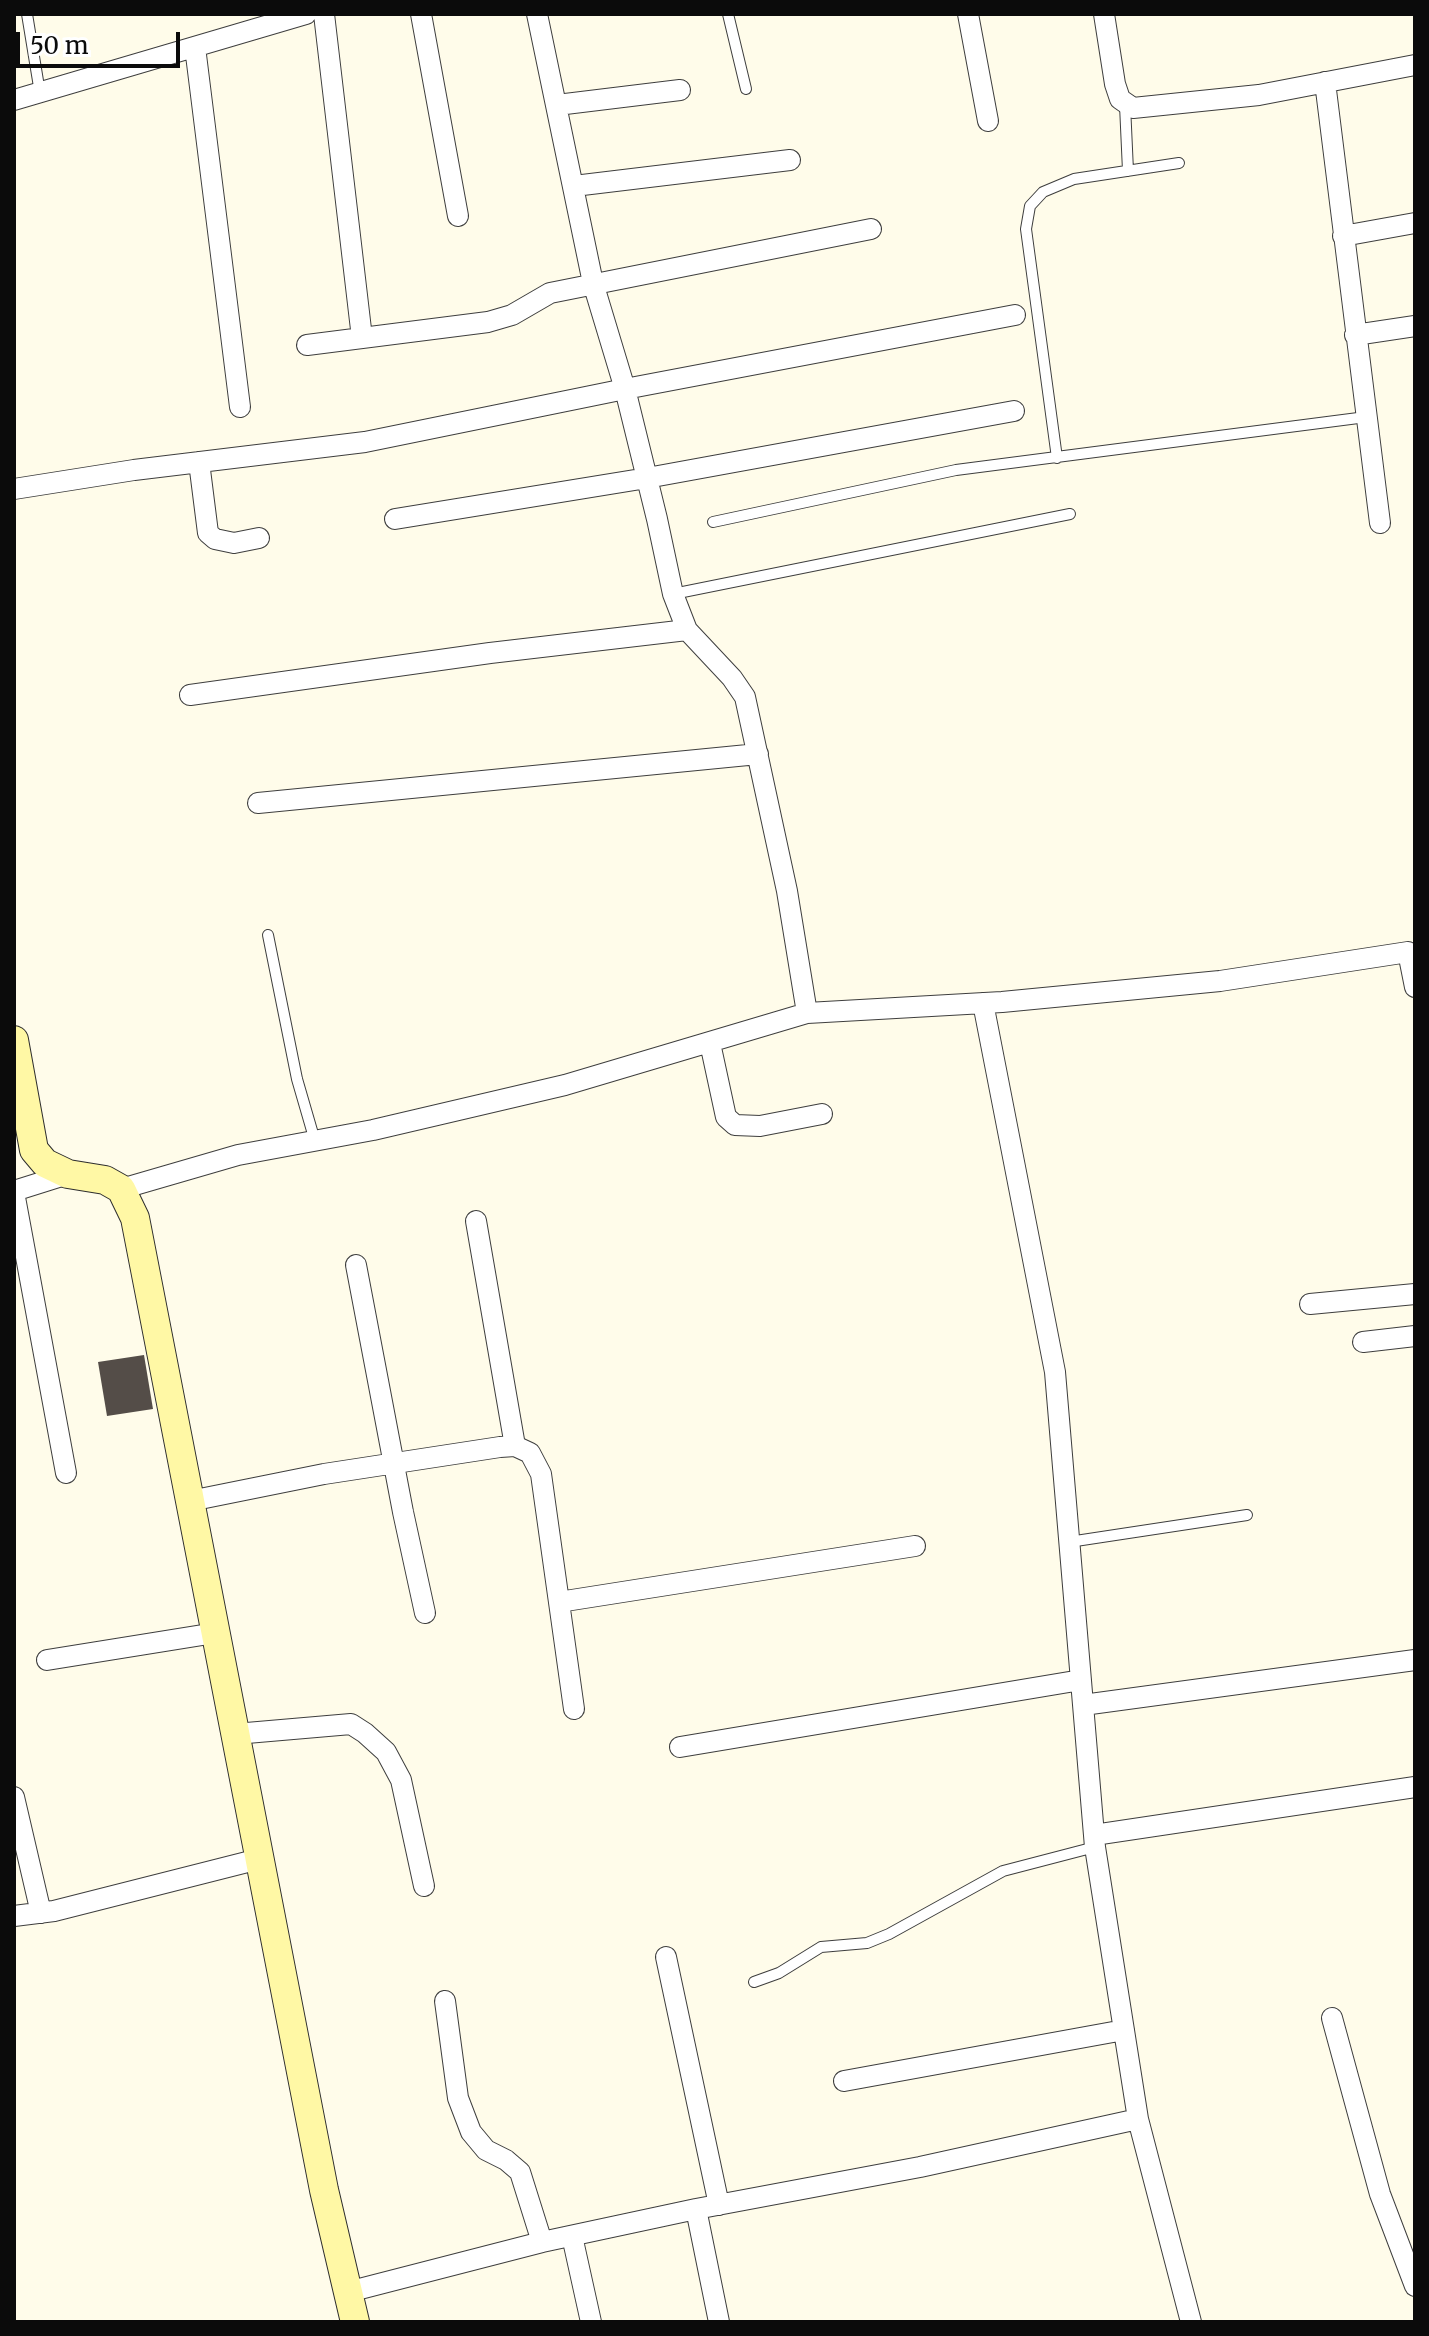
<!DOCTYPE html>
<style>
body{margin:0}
#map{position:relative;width:1429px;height:2336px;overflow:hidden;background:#fffcea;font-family:Merriweather,serif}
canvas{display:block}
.frame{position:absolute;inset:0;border:16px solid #0b0b0b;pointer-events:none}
.scale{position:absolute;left:16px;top:32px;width:164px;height:36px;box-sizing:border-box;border:4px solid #0b0b0b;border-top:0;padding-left:10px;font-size:24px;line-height:28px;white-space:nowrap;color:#0b0b0b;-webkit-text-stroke:6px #fff;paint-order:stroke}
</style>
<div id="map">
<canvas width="1429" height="2336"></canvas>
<div class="frame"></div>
<div class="scale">50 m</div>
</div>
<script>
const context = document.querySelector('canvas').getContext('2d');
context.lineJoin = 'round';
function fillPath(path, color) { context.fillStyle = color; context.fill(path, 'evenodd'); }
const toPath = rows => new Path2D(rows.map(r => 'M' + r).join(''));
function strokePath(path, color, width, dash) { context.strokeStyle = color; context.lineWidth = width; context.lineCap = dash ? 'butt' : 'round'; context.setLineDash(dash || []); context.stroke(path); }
const building = toPath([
 [144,1355,153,1409,107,1416,98,1362]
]);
const lane = toPath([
 [27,14,40,93],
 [728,14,746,89],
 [1125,105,1128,171],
 [1057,458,1026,229,1030,206,1043,192,1074,179,1179,163],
 [713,522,956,470,1366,417],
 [673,594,1070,514],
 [268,935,297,1079,315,1141],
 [1069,1542,1247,1515],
 [754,1982,779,1973,821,1947,867,1943,889,1934,1003,1871,1095,1847]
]);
const street = toPath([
 [324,14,362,338],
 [421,14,458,216],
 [968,14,988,121],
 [1104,14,1115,84,1120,99,1133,108,1259,95,1415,65],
 [195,47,240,407],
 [1325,82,1380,523],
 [14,100,306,14],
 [557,105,680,90],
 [574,186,790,160],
 [1343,236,1415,223],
 [1355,335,1415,326],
 [307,345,488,322,512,315,550,293,871,229],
 [199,462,208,533,215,539,234,543,259,538],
 [14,489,134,470,365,442,625,389,1015,315],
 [395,519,647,478,1014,411],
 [190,695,490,653,687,630],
 [258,803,758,754],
 [983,1003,1055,1372,1095,1847,1138,2119,1191,2322],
 [807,1013,1002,1002,1220,981,1408,952,1415,987],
 [710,1043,726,1117,735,1125,760,1126,822,1114],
 [121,1189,238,1155,373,1130,565,1085,807,1013,787,891,745,697,732,678,687,630,673,594,657,519,625,389,593,283,537,14],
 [14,1191,68,1174],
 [14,1192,66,1473],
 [476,1221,515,1446],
 [356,1265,403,1512,425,1613],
 [1310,1304,1415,1294],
 [1363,1342,1415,1336],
 [190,1501,324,1474,500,1447,515,1446,530,1453,541,1474,574,1709],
 [559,1602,915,1546],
 [47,1660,215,1633],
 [1083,1705,1415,1660],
 [235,1734,351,1724,365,1733,386,1752,401,1780,424,1886],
 [680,1747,1081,1680],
 [14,1797,41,1913],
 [1094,1835,1415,1787],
 [14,1916,54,1911,259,1859],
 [666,1957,719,2205],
 [445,2001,458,2098,471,2132,486,2150,506,2160,520,2172,542,2242],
 [1332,2018,1380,2194,1415,2286],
 [844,2081,1124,2030],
 [696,2209,719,2322],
 [572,2236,591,2322],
 [348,2292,542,2242,696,2209,920,2167,1138,2119]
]);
const secondary = toPath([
 [14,1040,34,1150,45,1163,68,1174,105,1180,121,1189,135,1218,324,2190,355,2322]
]);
fillPath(building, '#544d48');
strokePath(lane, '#3e3e3e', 12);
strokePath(street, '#3e3e3e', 22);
strokePath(secondary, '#2d2d2d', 30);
strokePath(lane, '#fff', 10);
strokePath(street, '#fff', 20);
strokePath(secondary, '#fff8a5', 28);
</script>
